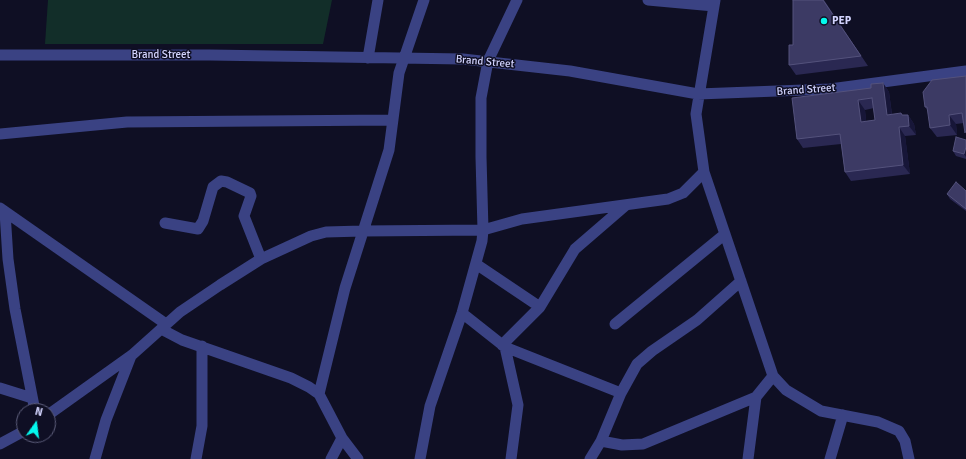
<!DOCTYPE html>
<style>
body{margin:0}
#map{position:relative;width:966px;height:459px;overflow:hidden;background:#0f0f24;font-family:Signika,sans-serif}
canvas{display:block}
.north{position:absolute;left:16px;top:403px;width:40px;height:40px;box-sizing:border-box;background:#0f0f24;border:1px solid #5d5e7b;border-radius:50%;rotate:14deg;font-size:11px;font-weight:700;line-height:16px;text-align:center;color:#d3d4fe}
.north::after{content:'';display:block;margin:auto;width:14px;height:18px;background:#04f9ee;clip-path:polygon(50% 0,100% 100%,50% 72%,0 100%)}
</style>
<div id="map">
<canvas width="966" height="459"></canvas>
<div class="north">N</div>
</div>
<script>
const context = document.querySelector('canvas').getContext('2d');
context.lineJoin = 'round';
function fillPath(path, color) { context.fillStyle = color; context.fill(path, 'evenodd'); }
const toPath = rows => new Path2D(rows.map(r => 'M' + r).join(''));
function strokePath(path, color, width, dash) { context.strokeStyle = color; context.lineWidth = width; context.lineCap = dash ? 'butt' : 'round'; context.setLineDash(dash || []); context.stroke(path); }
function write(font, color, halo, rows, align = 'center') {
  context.font = font + ' Signika,sans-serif'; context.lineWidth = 3; context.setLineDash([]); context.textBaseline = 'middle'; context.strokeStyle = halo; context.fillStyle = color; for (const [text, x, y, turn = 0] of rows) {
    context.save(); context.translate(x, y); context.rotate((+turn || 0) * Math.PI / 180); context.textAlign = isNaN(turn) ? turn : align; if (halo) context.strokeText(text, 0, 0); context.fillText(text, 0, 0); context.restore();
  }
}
const green = toPath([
 [48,0,332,0,323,44,45,44]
]);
const minor = toPath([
 [648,0,714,6],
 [715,0,696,114,704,172,773,376,786,390,821,411,878,422,899,431,905,441,909,459],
 [0,55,210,55,463,59,570,71,698,94,830,89,966,71],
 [368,58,378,0],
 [0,134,127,122,393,120],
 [0,208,166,324],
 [5,212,8,259,15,309,35,411],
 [165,223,198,229,203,221,213,187,221,181,227,182,250,193,251,196,244,216,261,259],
 [476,264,540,307],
 [462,313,505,347,621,393],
 [615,324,725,234],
 [161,329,182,340,291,378,309,387,319,394,342,438,358,459],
 [502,345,540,307,575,249,626,205],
 [505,347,518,405,511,459],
 [0,388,32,398],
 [319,394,345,288,389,150,399,73,424,0],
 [48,415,132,355,180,312,220,285,261,259,311,236,326,232,362,231,483,230,522,219,668,199,683,193,704,172],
 [601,441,621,393,637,364,652,351,697,320,741,281],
 [0,444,24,431],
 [95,459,106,420,131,356],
 [196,459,202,426,202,346],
 [331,459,342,438],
 [420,459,430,406,462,313,482,241,483,230,481,157,481,98,488,61,517,0],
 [590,459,601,441,622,445,643,444,756,397],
 [748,459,756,397,773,376],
 [830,459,843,415]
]);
const wall = toPath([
 [824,0,868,66,796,75,789,65,793,45],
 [966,76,964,123,956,124,957,135,937,137,930,128,928,111,925,107],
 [883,83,889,92,892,114,903,115,908,115,914,124,916,135,905,136,910,174,851,181,845,172,841,144,803,148,797,139],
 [874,108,875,120,866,121,865,110],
 [966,140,966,159,956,156,953,151],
 [966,191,966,211,950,199,947,194]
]);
const shadedWall = toPath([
 [883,83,889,92,893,124,887,115],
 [858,100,865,110,867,131,861,122],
 [908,115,914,124,916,135,909,126],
 [949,115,956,124,957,135,950,125],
 [899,127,905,136,910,174,903,165],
 [966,147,966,157,964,154]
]);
const building = toPath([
 [793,0,823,0,861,56,789,65,789,45,793,45,793,0],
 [966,76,966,130,965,133,962,113,949,115,950,125,930,128,927,107,925,107,923,92,932,80,966,76],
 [883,83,887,115,901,113,902,115,908,115,909,126,899,127,903,165,845,172,840,134,797,139,792,98,871,88,871,84,883,83],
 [872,98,875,120,861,122,858,100,872,98],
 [956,137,966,140,966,147,964,154,953,151,956,137],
 [956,182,966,191,966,209,947,194,956,182]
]);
const markers = [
 [824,21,4,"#04f9ee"]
];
const poiNames = [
 ["PEP",832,21]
];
const streetNames = [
 ["Brand Street",161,55],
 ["Brand Street",485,62,5],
 ["Brand Street",806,90,-4]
];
fillPath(green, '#122e29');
strokePath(minor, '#3a4283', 11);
fillPath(wall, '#2a2852');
fillPath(shadedWall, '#171638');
fillPath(building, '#3c3a64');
strokePath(building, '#54527c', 1);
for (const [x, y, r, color] of markers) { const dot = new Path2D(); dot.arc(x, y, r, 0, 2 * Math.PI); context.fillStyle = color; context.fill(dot); strokePath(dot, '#0f0f24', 1.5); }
write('bold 11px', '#d3d4fe', '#0f0f24', poiNames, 'left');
write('11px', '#d3d4fe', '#0f0f24', streetNames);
</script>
